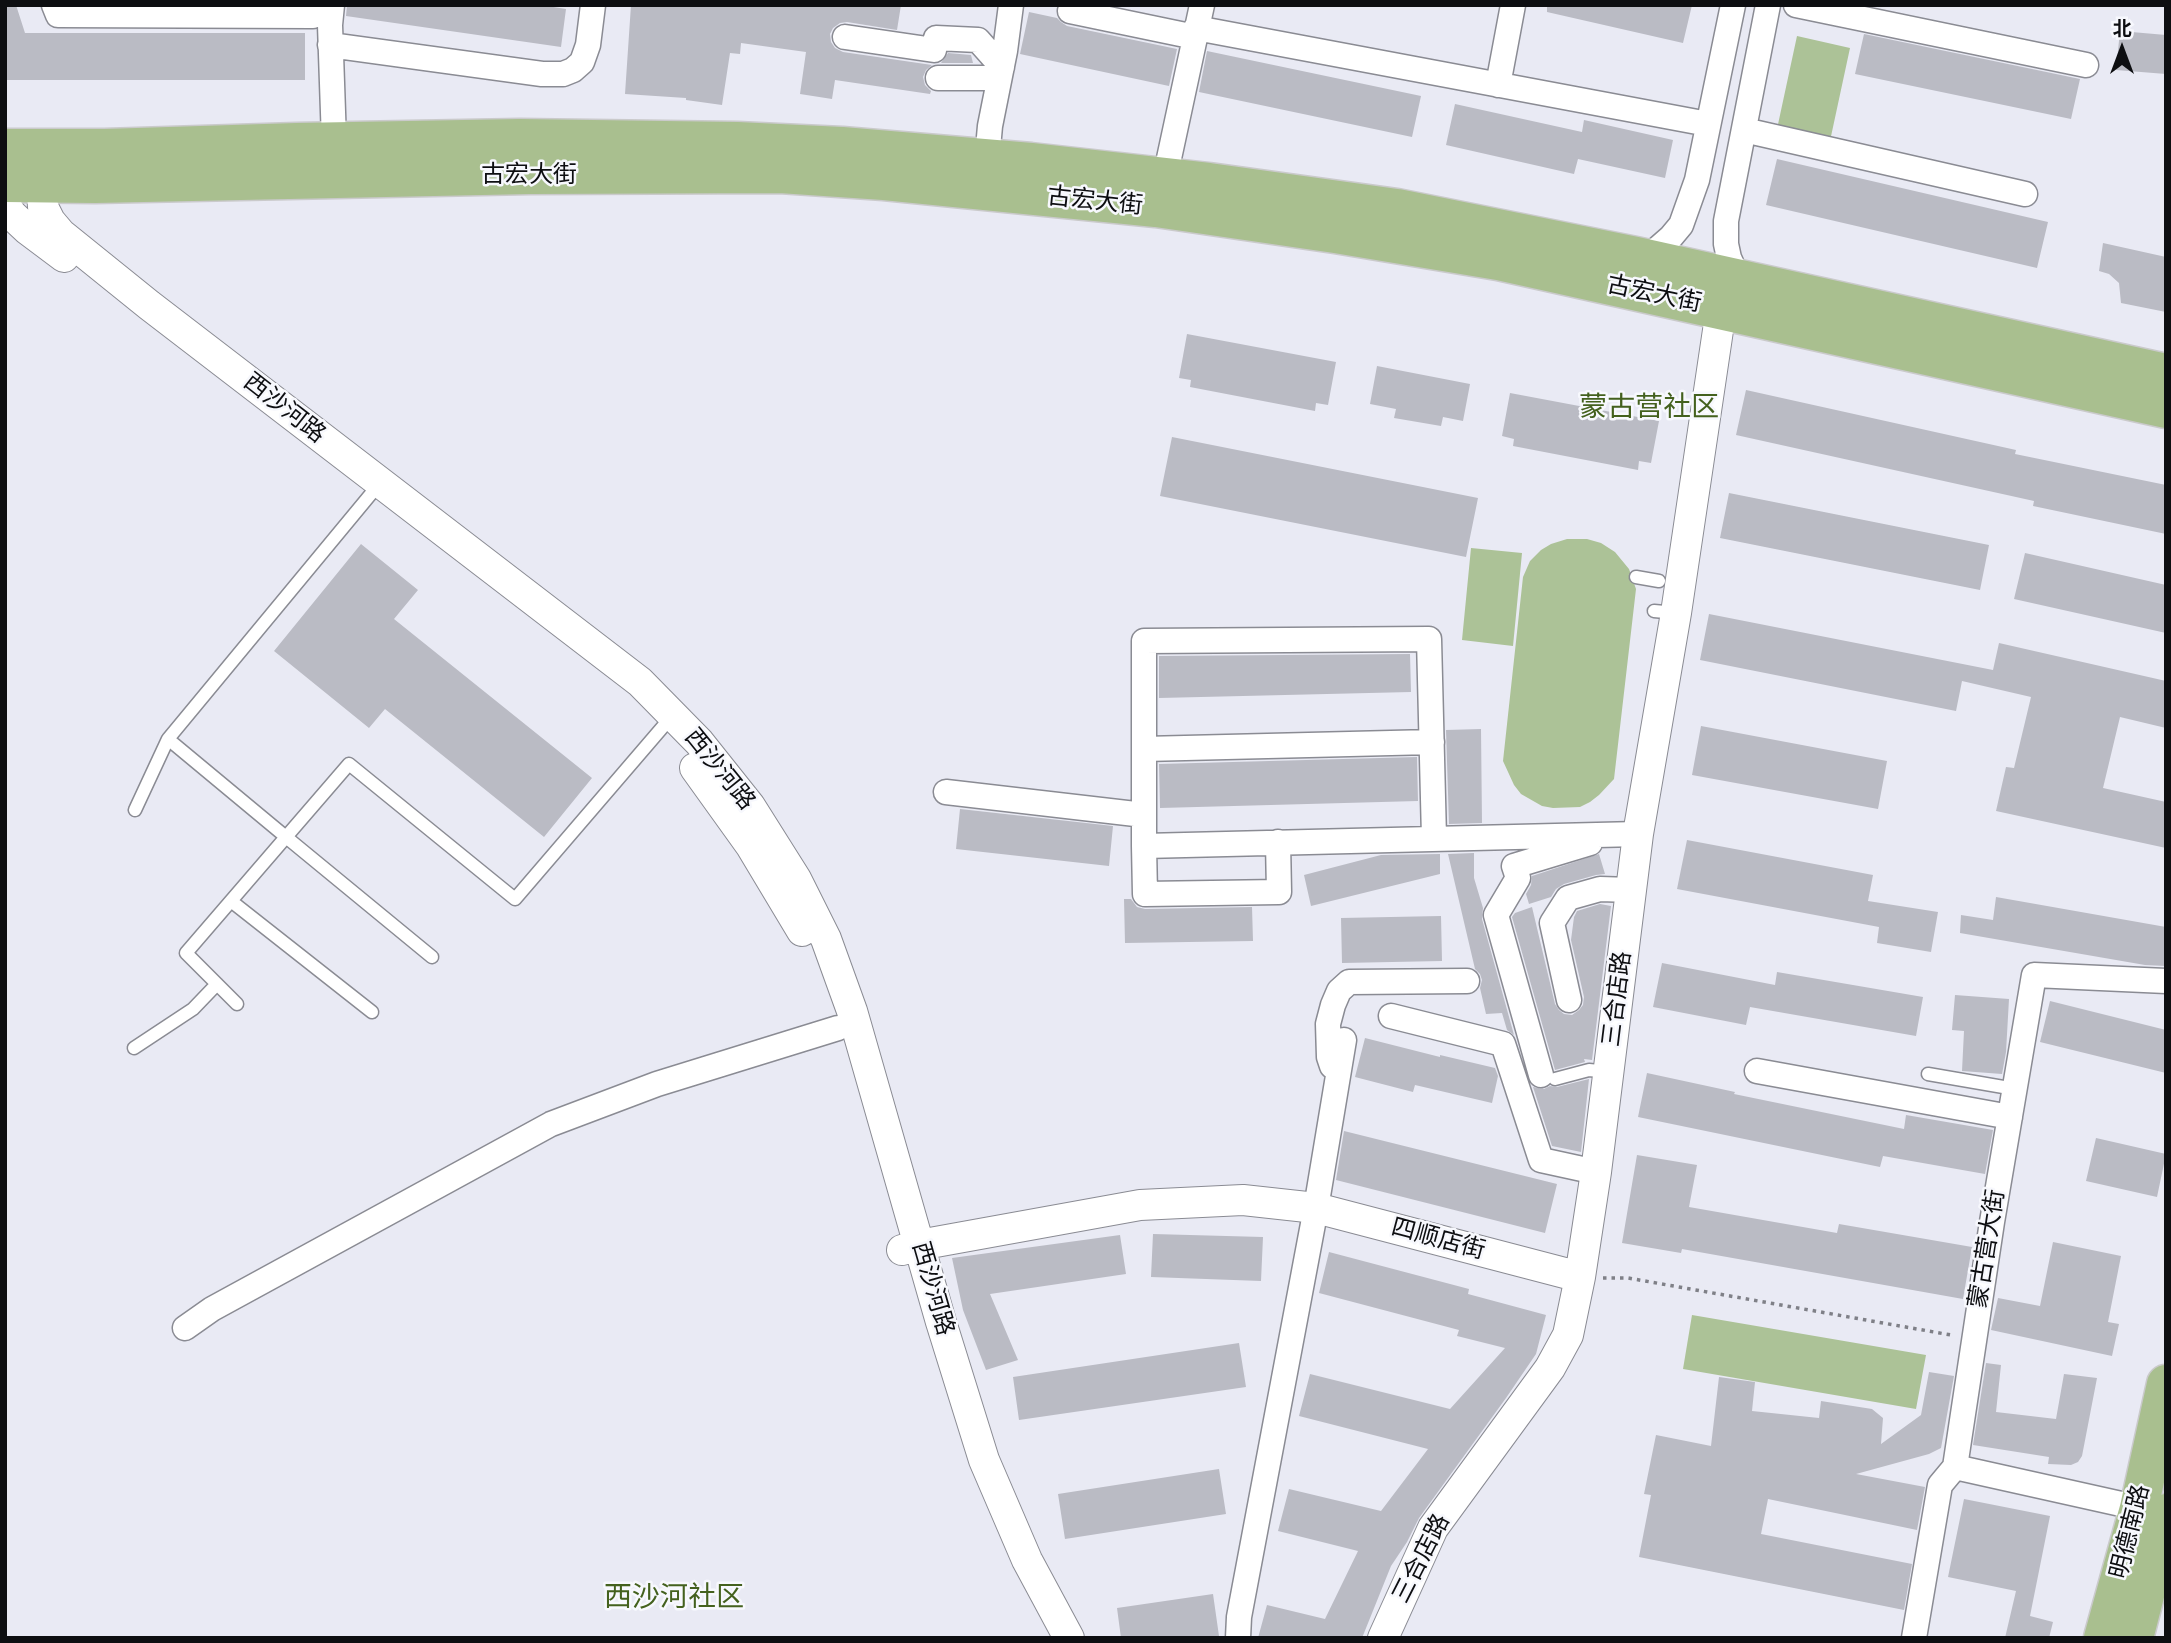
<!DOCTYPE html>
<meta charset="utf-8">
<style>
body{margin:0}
#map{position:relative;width:2171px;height:1643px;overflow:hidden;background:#e9eaf4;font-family:"DejaVu Sans","Noto Sans SC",sans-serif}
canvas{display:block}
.frame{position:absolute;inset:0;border:7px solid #0d0e11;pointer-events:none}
.north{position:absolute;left:2087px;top:14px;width:70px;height:70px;-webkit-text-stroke:5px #f7f8fd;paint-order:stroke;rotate:0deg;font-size:19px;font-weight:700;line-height:28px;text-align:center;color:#0d0e11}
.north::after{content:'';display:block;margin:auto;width:24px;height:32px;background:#0d0e11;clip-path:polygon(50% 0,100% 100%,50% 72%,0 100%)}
</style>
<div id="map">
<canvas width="2171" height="1643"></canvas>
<div class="frame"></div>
<div class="north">北</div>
</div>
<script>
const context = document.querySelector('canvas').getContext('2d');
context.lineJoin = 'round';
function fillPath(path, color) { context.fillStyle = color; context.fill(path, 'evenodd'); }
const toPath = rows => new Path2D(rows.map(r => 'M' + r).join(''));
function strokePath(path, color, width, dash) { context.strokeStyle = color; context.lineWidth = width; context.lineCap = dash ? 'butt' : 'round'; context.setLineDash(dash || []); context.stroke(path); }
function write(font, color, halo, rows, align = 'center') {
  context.font = font + ' "DejaVu Sans","Noto Sans SC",sans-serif'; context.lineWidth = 5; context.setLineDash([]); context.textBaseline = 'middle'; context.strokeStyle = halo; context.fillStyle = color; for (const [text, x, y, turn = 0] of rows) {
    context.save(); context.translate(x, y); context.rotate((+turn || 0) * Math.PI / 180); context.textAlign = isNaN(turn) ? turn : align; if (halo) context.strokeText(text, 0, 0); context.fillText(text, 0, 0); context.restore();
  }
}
const green = toPath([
 [1797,36,1850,48,1830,141,1777,129],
 [1567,539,1587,539,1601,543,1615,552,1629,569,1636,589,1614,779,1599,795,1590,802,1580,807,1553,808,1542,806,1521,794,1514,785,1503,761,1523,577,1530,561,1541,550,1551,544],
 [1471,548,1522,553,1513,646,1462,640],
 [1692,1315,1926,1355,1916,1409,1683,1369]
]);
const building = toPath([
 [5,5,16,5,25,33,305,33,305,80,5,80],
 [347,5,541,5,566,9,561,47,346,16],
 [631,5,901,5,897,30,847,22,840,23,833,28,830,34,831,42,835,48,843,52,932,65,926,70,923,77,925,85,931,91,930,94,835,80,832,99,800,94,806,52,741,43,740,54,730,53,722,105,686,100,686,98,625,94],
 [1547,5,1692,5,1683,43,1547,12],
 [1029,12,1057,18,1061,22,1067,26,1177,49,1169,86,1020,54],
 [2120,31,2166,35,2166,74,2116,70],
 [1864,34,2080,79,2071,119,1855,74],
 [1207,51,1421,96,1412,137,1199,92],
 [948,53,971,55,973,63,941,63],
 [1455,104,1582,132,1584,120,1673,140,1665,178,1578,159,1574,174,1446,145],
 [1777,159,2048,222,2037,268,1766,205],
 [2103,243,2166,257,2166,312,2121,303,2119,283,2109,274,2099,271],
 [1187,334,1336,362,1328,405,1316,403,1315,411,1190,387,1191,380,1179,378],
 [1377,366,1470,384,1463,421,1443,417,1441,426,1394,418,1396,409,1370,404],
 [1746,390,2016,450,2015,454,2166,485,2166,534,2033,506,2034,501,1736,435],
 [1510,393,1659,421,1651,463,1639,461,1638,470,1513,446,1514,439,1502,436],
 [1172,437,1478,498,1466,557,1160,496],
 [1729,493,1989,545,1980,590,1720,538],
 [361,544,418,590,394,619,592,778,544,837,385,709,369,728,274,651],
 [2025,553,2166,585,2166,633,2014,599],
 [1709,614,1993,670,1999,643,2166,681,2166,728,2120,717,2103,788,2166,802,2166,848,1996,811,2006,767,2014,768,2031,697,1962,681,1956,711,1700,660],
 [1410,654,1411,692,1159,698,1159,656],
 [1701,726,1887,761,1878,809,1692,775],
 [1481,729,1482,823,1449,824,1446,730],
 [1417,757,1418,801,1160,808,1159,764],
 [960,809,1113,826,1109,866,956,849],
 [1687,840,1873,875,1868,901,1938,912,1931,952,1877,943,1879,927,1677,889],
 [1474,853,1474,878,1483,908,1482,919,1514,1035,1507,1030,1502,1013,1486,1014,1480,988,1482,980,1480,974,1475,969,1448,854],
 [1440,854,1440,874,1311,906,1304,875,1381,855],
 [1599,854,1605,874,1596,875,1564,884,1556,889,1551,897,1529,904,1526,894,1531,885,1532,876],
 [1996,897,2166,927,2166,966,2145,965,1960,933,1961,915,1993,920],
 [1124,899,1131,899,1137,907,1145,909,1252,907,1253,941,1125,943],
 [1600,904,1611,906,1592,1060,1584,1059,1585,1062,1555,1070,1512,917,1515,913,1532,907,1555,1004,1559,1010,1564,1014,1572,1015,1579,1010,1583,1005,1584,997,1571,940,1574,917,1577,911],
 [1441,916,1442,961,1342,963,1341,918],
 [1662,963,1775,985,1777,972,1923,997,1916,1036,1750,1007,1746,1025,1653,1007],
 [1955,995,2009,999,2006,1052,2002,1074,1962,1071,1964,1031,1952,1030],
 [2050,1001,2166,1030,2166,1073,2040,1042],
 [1365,1038,1440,1057,1440,1055,1495,1068,1498,1076,1492,1103,1415,1085,1413,1092,1355,1077],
 [1647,1073,1735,1092,1734,1094,1904,1129,1906,1115,1993,1130,1985,1174,1883,1156,1880,1167,1638,1117],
 [1589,1079,1581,1152,1552,1146,1533,1087,1544,1089,1550,1086,1557,1087],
 [1344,1131,1557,1184,1545,1233,1336,1180],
 [2096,1138,2166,1154,2157,1197,2086,1181],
 [1637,1155,1697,1165,1689,1207,1837,1233,1839,1224,1972,1247,1963,1299,1682,1249,1681,1253,1622,1243],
 [1153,1234,1263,1237,1261,1281,1151,1277],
 [1120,1235,1126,1274,990,1294,1018,1360,986,1370,963,1310,952,1258],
 [2053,1242,2121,1256,2108,1322,2119,1324,2112,1356,1991,1330,1998,1298,2040,1306],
 [1329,1252,1469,1289,1468,1294,1546,1315,1536,1354,1506,1398,1419,1518,1407,1542,1391,1566,1362,1638,1258,1638,1267,1605,1325,1619,1358,1551,1278,1531,1289,1489,1381,1511,1428,1449,1299,1416,1310,1374,1450,1409,1505,1348,1457,1336,1459,1330,1319,1293],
 [1239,1343,1246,1387,1019,1420,1013,1377],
 [1986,1363,2001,1365,1996,1412,2056,1419,2064,1374,2097,1378,2082,1456,2078,1462,2071,1465,2048,1464,2049,1457,1973,1445],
 [1929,1372,1954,1376,1941,1448,1929,1454,1856,1474,1925,1487,1917,1530,1768,1499,1761,1534,1912,1564,1904,1610,1639,1557,1651,1495,1644,1494,1656,1435,1711,1446,1719,1377,1755,1382,1752,1411,1819,1418,1821,1401,1872,1409,1883,1418,1881,1444,1921,1415],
 [1219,1469,1226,1514,1065,1539,1058,1494],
 [1964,1499,2050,1516,2030,1616,2053,1622,2049,1638,2005,1638,2016,1591,1948,1577],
 [1213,1594,1219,1636,1207,1638,1121,1638,1117,1608]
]);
const path = toPath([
 [1603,1278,1628,1278,1951,1335]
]);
const service = toPath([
 [380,483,168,739,286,837,349,764,515,899,673,715],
 [1636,577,1659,581],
 [1654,611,1676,613],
 [135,810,168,739],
 [231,901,372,1012],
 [237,1004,186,953,286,837,432,957],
 [134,1048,193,1009,217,984],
 [1928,1074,2015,1089],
 [1555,1079,1589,1070,1609,1072]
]);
const minor = toPath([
 [54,5,58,15,313,16,313,5],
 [332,5,330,25,334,141],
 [1796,5,2086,65],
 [1070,11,1195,37],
 [1196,28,1708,124],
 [845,37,934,50,936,38,978,40,1002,67],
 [330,45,542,74,563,74,573,70,582,62,588,45,593,5],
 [938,78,986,78,999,80],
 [1498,85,1513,5],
 [1744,130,2025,194],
 [987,159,990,126,1005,51,1011,5],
 [1165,177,1202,5],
 [1647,258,1671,237,1681,225,1697,180,1733,5],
 [1738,278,1729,258,1726,244,1726,221,1768,5],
 [1144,749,1432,742],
 [946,792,1144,815],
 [1434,838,1429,639,1144,641,1144,846,1638,834],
 [1144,846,1145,894,1279,892,1278,842],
 [1569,1000,1552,923,1568,898,1600,889,1631,890],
 [1391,1016,1503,1044,1541,1160,1596,1172],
 [1332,1066,1329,1057,1328,1024,1333,1005,1339,991,1349,982,1467,981],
 [1757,1071,2010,1117],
 [1541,1075,1496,915,1518,878,1514,866,1590,843],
 [185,1328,212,1309,551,1124,657,1084,838,1028],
 [2139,1508,1955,1467,1992,1222,2034,975,2166,981],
 [1238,1638,1239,1617,1316,1208,1344,1040],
 [1914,1638,1940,1485,1955,1467]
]);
const tertiary = toPath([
 [40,165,43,207,50,221,61,234,149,305,640,682,699,742,750,806,796,879,826,939,852,1011,941,1322,984,1460,1027,1560,1069,1638],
 [5,205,12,215,28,230,64,257],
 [695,768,751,846,802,931],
 [902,1250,919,1245,1140,1205,1243,1200,1316,1208,1580,1277],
 [1383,1638,1433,1528,1550,1368,1568,1335,1580,1277,1596,1172,1638,834,1676,613,1721,310]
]);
const primary = toPath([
 [5,148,105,148,297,142,520,138,737,141,842,146,1031,162,1209,182,1397,208,1636,256,2166,373],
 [5,183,95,184,530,175,780,174,884,181,1156,208,1335,234,1498,261,2166,409],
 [2103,1638,2139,1508,2166,1384],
 [2134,1638,2166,1513]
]);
const streetNames = [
 ["古宏大街",529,176],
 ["古宏大街",1095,202,6],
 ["古宏大街",1654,295,12],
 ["西沙河路",284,409,38],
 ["西沙河路",719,770,51],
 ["三合店路",1618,999,-83],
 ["四顺店街",1438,1240,15],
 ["蒙古营大街",1988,1249,-81],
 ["西沙河路",932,1289,74],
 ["明德南路",2131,1532,-76],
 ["三合店路",1422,1559,-63]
];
const quarterNames = [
 ["蒙古营社区",1649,409],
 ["西沙河社区",674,1599]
];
fillPath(green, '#acc297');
fillPath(building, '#babbc4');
strokePath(service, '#8a8b93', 15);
strokePath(minor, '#8a8b93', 27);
strokePath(tertiary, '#8a8b93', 32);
strokePath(primary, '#cacacb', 41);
strokePath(path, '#7f8087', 3.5, [3.5, 5]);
strokePath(service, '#fff', 12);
strokePath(minor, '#fff', 24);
strokePath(tertiary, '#fff', 30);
strokePath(primary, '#a9bf8f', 38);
write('24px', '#0d0e11', '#f7f8fd', streetNames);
write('28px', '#44611e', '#f7f8fd', quarterNames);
</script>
